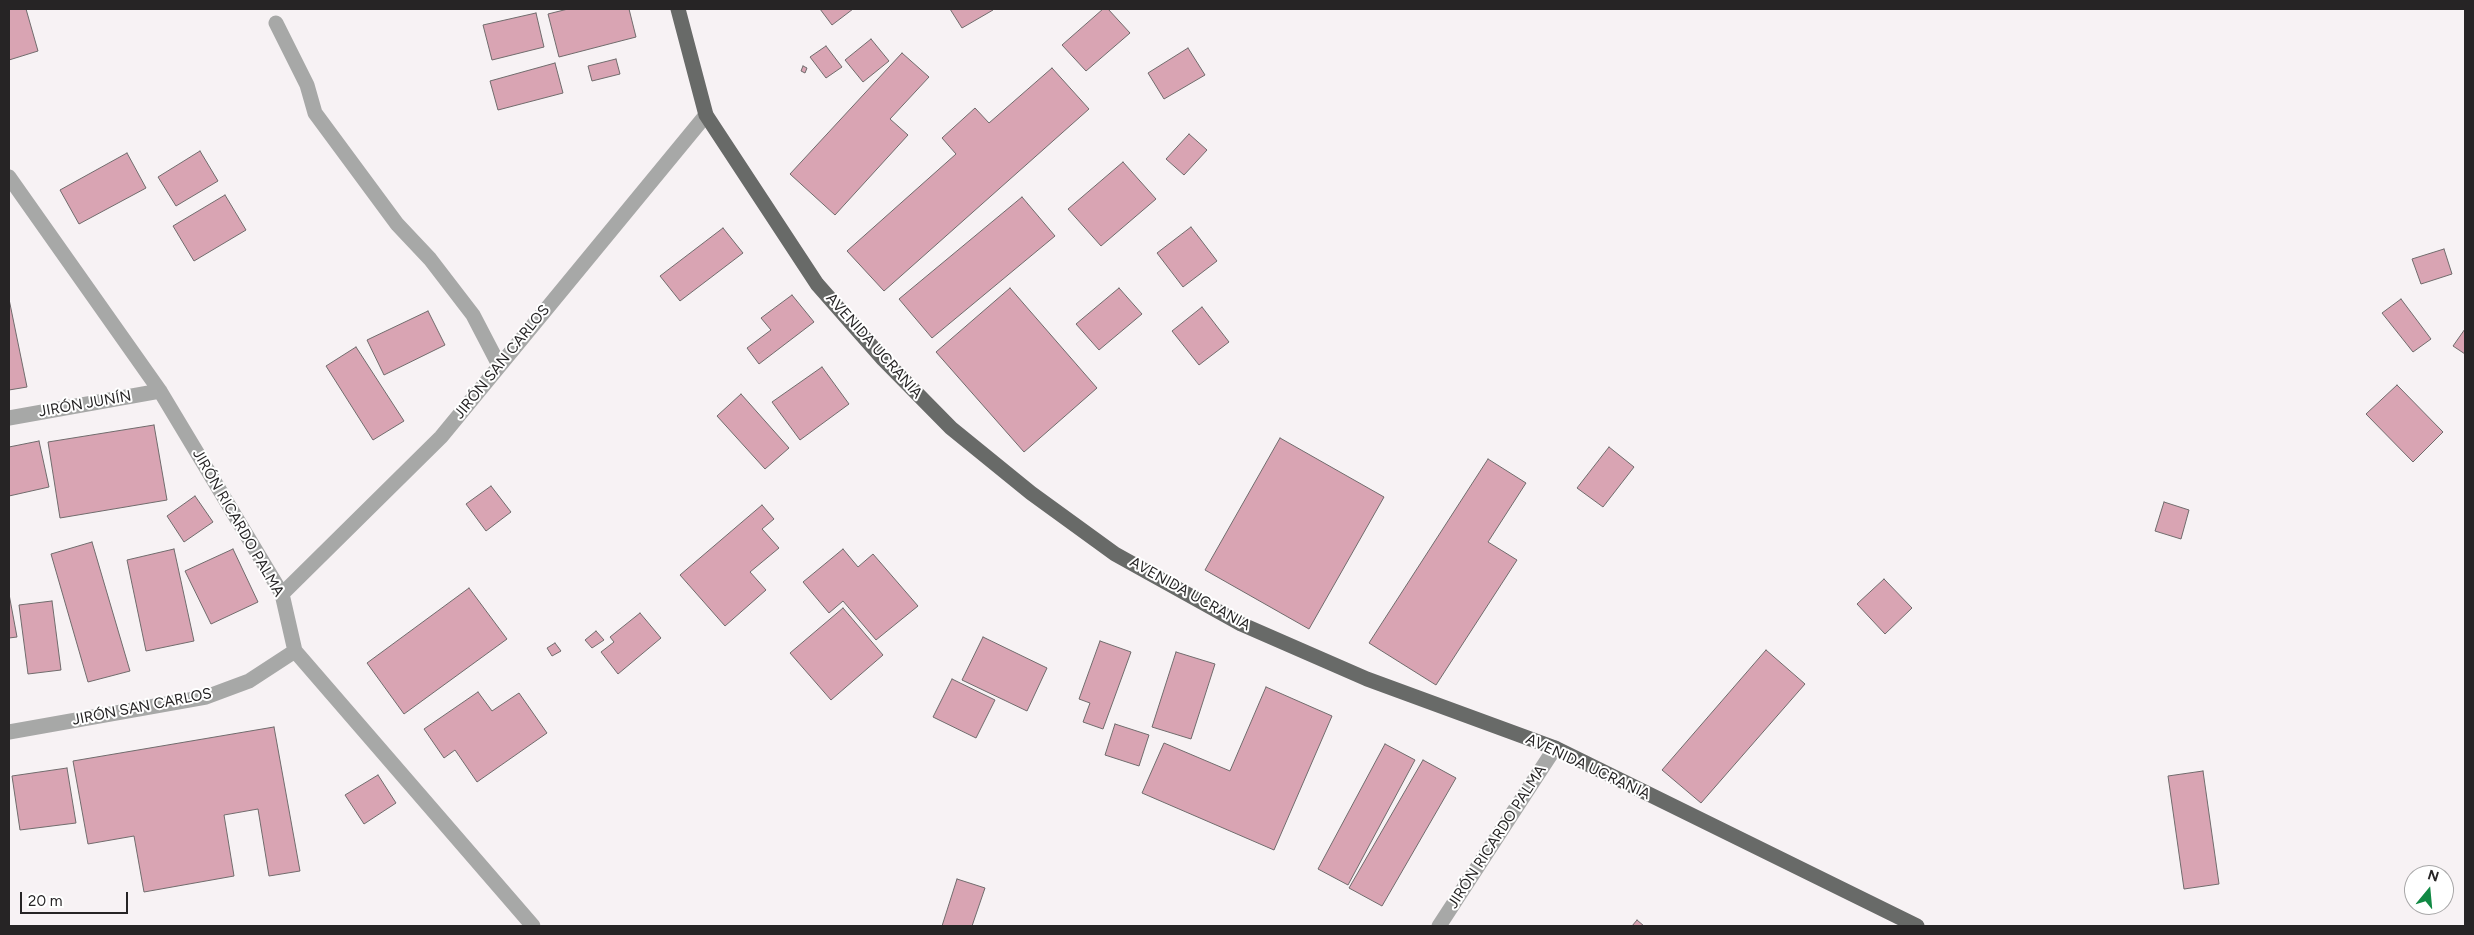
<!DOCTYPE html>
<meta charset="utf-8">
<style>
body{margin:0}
#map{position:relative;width:2474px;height:935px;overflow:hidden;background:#f7f2f4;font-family:Figtree,sans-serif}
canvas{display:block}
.frame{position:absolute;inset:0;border:10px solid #262425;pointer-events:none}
.north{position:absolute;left:2404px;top:865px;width:50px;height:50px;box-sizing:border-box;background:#fff;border:1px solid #a8a7a8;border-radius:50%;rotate:17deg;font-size:14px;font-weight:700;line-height:20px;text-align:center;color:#262425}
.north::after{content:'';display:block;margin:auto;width:18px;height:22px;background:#118944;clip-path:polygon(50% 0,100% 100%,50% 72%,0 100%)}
.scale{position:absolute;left:20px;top:892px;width:108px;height:22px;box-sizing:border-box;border:2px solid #262425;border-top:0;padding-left:6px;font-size:15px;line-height:18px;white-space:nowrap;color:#262425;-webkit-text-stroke:4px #fff;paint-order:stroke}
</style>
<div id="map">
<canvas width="2474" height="935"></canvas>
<div class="frame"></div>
<div class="north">N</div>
<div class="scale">20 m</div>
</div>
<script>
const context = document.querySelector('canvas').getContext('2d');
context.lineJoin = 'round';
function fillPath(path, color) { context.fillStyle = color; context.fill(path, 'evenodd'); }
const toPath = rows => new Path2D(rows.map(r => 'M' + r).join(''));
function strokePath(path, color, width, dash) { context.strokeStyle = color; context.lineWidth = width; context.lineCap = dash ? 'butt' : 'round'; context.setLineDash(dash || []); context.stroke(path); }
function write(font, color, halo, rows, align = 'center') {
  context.font = font + ' Figtree,sans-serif'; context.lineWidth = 4; context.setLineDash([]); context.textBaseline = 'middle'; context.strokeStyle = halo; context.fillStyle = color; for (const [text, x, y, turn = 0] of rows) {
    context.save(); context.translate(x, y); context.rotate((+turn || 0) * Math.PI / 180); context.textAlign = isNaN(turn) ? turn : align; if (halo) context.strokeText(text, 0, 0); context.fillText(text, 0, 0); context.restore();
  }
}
const building = toPath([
 [9,9,26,9,38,51,9,60,9,9],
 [568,9,629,9,636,37,559,57,548,14,568,9],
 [820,9,853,9,832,25,820,9],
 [950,9,993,9,993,10,962,28,950,9],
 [1103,9,1108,9,1130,33,1086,71,1062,45,1103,9],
 [536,13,544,47,492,60,483,25,536,13],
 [871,39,889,61,863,82,845,60,871,39],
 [826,46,842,67,826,78,810,57,826,46],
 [1188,48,1205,75,1164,99,1148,73,1188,48],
 [902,53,929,77,890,119,908,135,835,215,790,174,902,53],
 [616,59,620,74,592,81,588,66,616,59],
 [555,63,563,93,498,110,490,81,555,63],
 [803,66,807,68,805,73,801,71,803,66],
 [1052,68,1089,109,884,291,847,251,956,154,942,138,975,108,989,123,1052,68],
 [1189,134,1207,150,1184,175,1166,159,1189,134],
 [200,151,218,181,176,206,158,177,200,151],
 [127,153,146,188,79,224,60,190,127,153],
 [1123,162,1156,199,1101,246,1068,209,1123,162],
 [225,195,246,230,194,261,173,226,225,195],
 [1022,197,1055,236,932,338,899,299,1022,197],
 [1191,227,1217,261,1183,287,1157,253,1191,227],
 [723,228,743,253,680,301,660,276,723,228],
 [2444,249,2452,274,2421,284,2412,259,2444,249],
 [1010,288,1097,388,1024,452,936,352,1010,288],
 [1119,288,1142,314,1099,350,1076,324,1119,288],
 [792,295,814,322,759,364,747,348,771,330,761,318,792,295],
 [9,299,27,387,9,390,9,299],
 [2401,299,2431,339,2413,352,2382,313,2401,299],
 [1202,307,1229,342,1199,365,1172,331,1202,307],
 [428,311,445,345,384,375,367,340,428,311],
 [2465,329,2465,354,2453,346,2465,329],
 [356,347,404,421,373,440,326,366,356,347],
 [822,367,849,404,800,440,772,402,822,367],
 [2397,385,2443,432,2413,462,2366,414,2397,385],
 [741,394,789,448,765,469,717,416,741,394],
 [154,425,167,500,60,518,48,442,154,425],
 [1280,438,1384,497,1309,629,1205,570,1280,438],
 [39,441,49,487,9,496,9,447,39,441],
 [1609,447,1634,467,1603,507,1577,488,1609,447],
 [1488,459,1526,483,1488,542,1517,560,1436,685,1369,643,1488,459],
 [491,486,511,512,486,531,466,504,491,486],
 [195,496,213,522,184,542,167,516,195,496],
 [2164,502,2189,510,2181,539,2155,531,2164,502],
 [762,505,774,519,762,529,779,548,750,572,766,590,725,626,680,575,762,505],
 [92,542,130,671,88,682,51,554,92,542],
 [174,549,194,641,146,651,127,560,174,549],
 [233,549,258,602,211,624,185,571,233,549],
 [843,549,858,567,873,554,918,606,876,640,843,601,829,613,803,582,843,549],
 [1884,579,1912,608,1885,634,1857,604,1884,579],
 [469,588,507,639,404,714,367,663,469,588],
 [9,594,17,637,9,638,9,594],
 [52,601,61,670,28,674,19,605,52,601],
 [843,608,883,655,831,700,790,653,843,608],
 [640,613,661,638,618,674,601,652,614,642,610,637,640,613],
 [596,631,604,640,592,648,585,640,596,631],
 [983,637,1047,668,1027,711,962,680,983,637],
 [1100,641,1131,652,1103,729,1083,722,1090,703,1079,699,1100,641],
 [555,643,561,651,552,656,547,648,555,643],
 [1766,650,1805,684,1701,803,1662,770,1766,650],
 [1176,652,1215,664,1191,739,1152,727,1176,652],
 [952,679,995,700,976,738,933,717,952,679],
 [1266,687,1332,716,1274,850,1142,793,1164,743,1230,771,1266,687],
 [478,692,492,711,519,693,547,733,477,782,455,750,444,758,424,729,478,692],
 [1115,724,1149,735,1139,766,1105,755,1115,724],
 [274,727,300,871,269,876,258,809,224,815,234,876,144,892,134,836,88,844,73,761,274,727],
 [1385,744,1415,760,1348,885,1318,869,1385,744],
 [1423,760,1456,778,1382,906,1349,888,1423,760],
 [67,768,76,823,20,830,12,776,67,768],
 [2203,771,2219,884,2184,889,2168,776,2203,771],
 [378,775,396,803,364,824,345,795,378,775],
 [957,879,985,888,972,926,942,926,957,879],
 [1637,920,1644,926,1632,926,1637,920]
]);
const minor = toPath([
 [276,23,307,85,315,113,397,224,430,259,473,315,499,365],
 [9,177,160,391,282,594,295,651,533,926],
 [9,418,160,391],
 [282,594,441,437,706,115],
 [9,732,206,697,249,681,295,651],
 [1439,926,1555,748]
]);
const major = toPath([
 [678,9,706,115,817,284,883,359,951,428,1031,493,1115,554,1241,624,1367,679,1555,748,1917,926]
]);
const streetNames = [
 ["AVENIDA UCRANIA",874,346,48],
 ["JIRÓN SAN CARLOS",502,362,-51],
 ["JIRÓN JUNÍN",85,404,-10],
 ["JIRÓN RICARDO PALMA",238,523,60],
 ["AVENIDA UCRANIA",1190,594,29],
 ["JIRÓN SAN CARLOS",142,707,-11],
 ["AVENIDA UCRANIA",1588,767,25],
 ["JIRÓN RICARDO PALMA",1497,837,-57]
];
fillPath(building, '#d9a4b3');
strokePath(building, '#706b6c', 1);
strokePath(minor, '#a7a8a7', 15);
strokePath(major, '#686a68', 15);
write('15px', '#262425', '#fff', streetNames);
</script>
